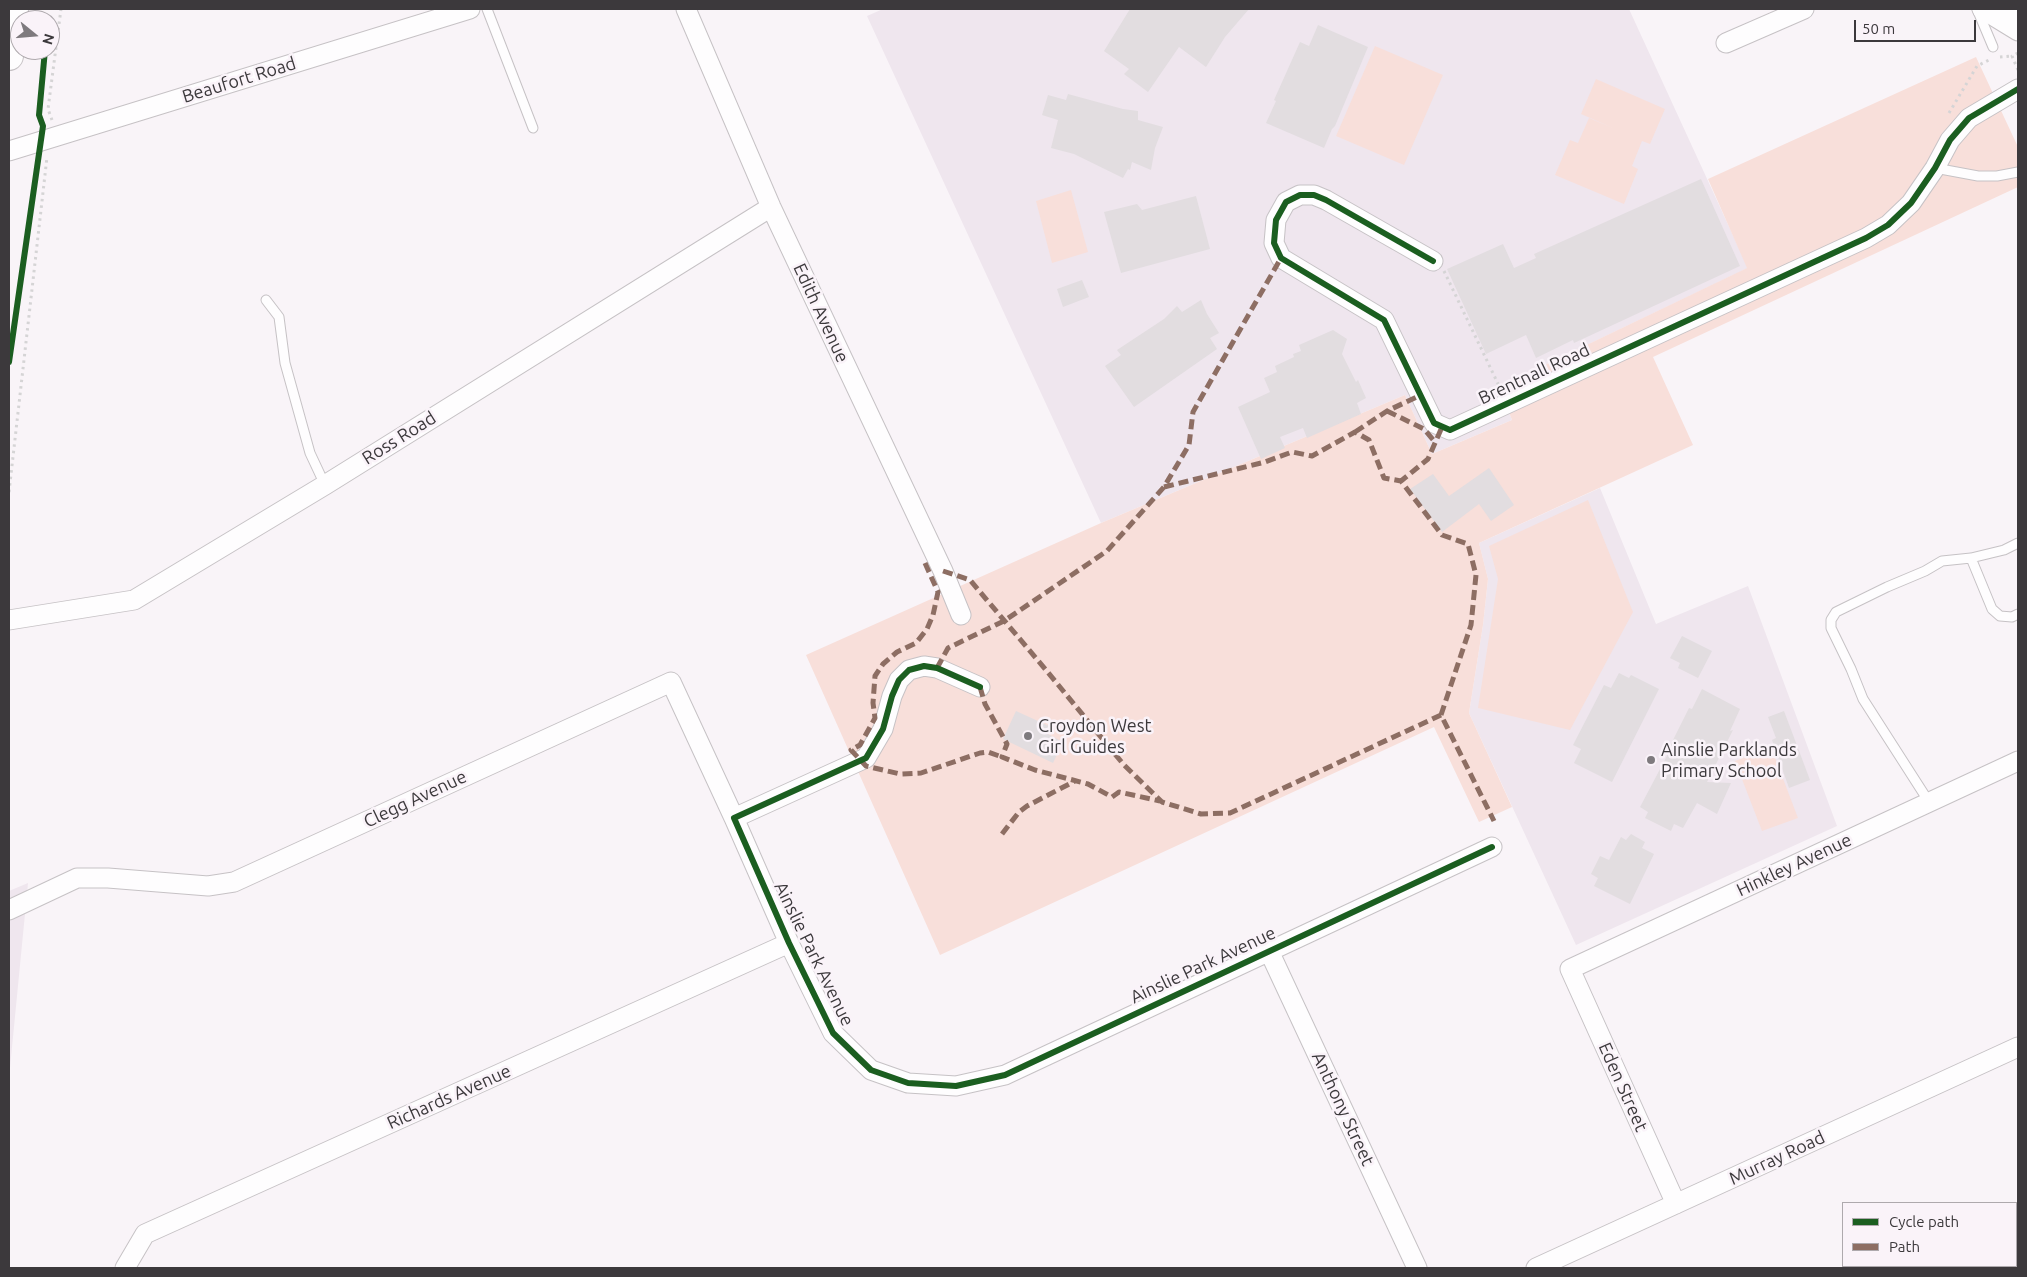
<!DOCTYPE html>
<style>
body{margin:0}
#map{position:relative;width:2027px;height:1277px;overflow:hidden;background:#f9f4f8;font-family:Ubuntu,sans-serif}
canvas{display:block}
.frame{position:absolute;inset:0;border:10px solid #3c393c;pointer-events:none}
.legend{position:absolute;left:1842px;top:1202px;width:175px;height:65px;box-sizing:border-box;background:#faf3f9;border:1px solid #aea9ad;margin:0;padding:6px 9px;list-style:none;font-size:15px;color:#3c393c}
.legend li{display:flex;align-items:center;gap:10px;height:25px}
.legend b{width:25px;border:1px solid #aea9ad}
.north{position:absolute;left:10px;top:10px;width:50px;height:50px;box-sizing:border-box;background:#faf3f9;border:1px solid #aea9ad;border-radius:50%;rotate:107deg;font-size:14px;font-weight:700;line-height:20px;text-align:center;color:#3c393c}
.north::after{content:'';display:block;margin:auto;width:18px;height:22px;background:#7e7a7e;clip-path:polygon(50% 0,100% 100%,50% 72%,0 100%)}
.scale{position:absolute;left:1854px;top:20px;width:122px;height:22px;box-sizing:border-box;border:2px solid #3c393c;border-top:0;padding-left:6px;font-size:15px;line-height:18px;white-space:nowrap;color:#3c393c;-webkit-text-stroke:4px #faf3f9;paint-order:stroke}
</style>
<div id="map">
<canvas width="2027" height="1277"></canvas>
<div class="frame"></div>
<ul class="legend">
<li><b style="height:6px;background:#1b5e20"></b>Cycle path</li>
<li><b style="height:6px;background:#8d6e63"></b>Path</li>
</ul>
<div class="north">N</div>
<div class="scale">50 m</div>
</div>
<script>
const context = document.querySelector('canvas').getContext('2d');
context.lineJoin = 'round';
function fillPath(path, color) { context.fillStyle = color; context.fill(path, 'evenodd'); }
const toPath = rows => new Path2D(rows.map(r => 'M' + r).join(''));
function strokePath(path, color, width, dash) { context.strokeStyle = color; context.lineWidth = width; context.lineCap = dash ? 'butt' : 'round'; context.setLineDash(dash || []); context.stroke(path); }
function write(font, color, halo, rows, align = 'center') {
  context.font = font + ' Ubuntu,sans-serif'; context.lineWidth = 5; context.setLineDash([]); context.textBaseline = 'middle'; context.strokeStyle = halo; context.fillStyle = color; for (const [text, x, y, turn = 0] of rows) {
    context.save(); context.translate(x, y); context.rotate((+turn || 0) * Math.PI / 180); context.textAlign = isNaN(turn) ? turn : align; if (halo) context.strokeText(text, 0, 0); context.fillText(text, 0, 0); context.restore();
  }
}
const built = toPath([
 [883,9,1629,9,1748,268,1499,387,1512,420,1432,454,1405,395,1101,523,867,16],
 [1600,488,1656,624,1748,586,1837,826,1576,945,1469,713,1483,625,1488,579,1479,543],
 [28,883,9,1078,9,891]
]);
const green = toPath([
 [1375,46,1443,75,1404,165,1336,136],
 [1976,57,2018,147,2018,187,1653,357,1693,445,1479,543,1488,579,1483,625,1469,713,1512,807,1479,822,1434,727,940,955,806,655,1101,523,1405,395,1432,454,1512,420,1499,387,1747,268,1708,179],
 [1596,79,1665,109,1650,144,1642,141,1632,166,1638,169,1624,204,1555,175,1570,140,1578,143,1589,118,1613,128,1581,114],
 [1071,190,1088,252,1052,263,1036,201],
 [1588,500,1633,612,1570,730,1478,708,1498,579,1489,546],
 [1771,747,1798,818,1762,831,1735,761]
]);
const building = toPath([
 [1130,9,1249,9,1225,37,1206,67,1179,47,1148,92,1124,74,1129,69,1104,51],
 [1318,25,1368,47,1335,126,1332,129,1324,148,1266,123,1276,101,1274,100,1300,42,1309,46],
 [1068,94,1123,109,1138,111,1138,120,1163,127,1155,148,1151,170,1132,162,1130,170,1128,169,1123,178,1074,154,1051,148,1058,120,1042,115,1048,95,1066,100],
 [1701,179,1740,266,1574,343,1573,340,1536,358,1526,335,1486,354,1447,269,1503,244,1514,268,1536,258,1534,254],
 [1196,196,1210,249,1121,273,1104,212,1137,204,1142,210],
 [1082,280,1089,297,1063,307,1057,289],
 [1201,300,1207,314,1219,333,1210,338,1217,349,1134,407,1105,366,1121,355,1117,350,1164,319,1177,306,1182,312],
 [1333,330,1347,339,1342,354,1356,382,1358,380,1366,398,1357,403,1361,414,1307,438,1303,428,1280,437,1285,448,1261,459,1238,407,1270,392,1264,378,1277,372,1275,366,1294,357,1293,354,1301,351,1299,345],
 [1489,468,1514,505,1491,521,1479,504,1442,532,1410,489,1433,474,1449,496],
 [1682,636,1712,651,1698,678,1678,668,1680,663,1670,658],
 [1619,673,1629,678,1631,675,1659,689,1612,782,1574,763,1581,749,1573,745,1604,685,1611,688],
 [1702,689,1740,709,1730,731,1733,730,1707,782,1731,783,1717,814,1697,803,1683,828,1674,824,1671,831,1645,818,1648,812,1640,807,1668,754,1666,754,1689,708,1692,709],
 [1016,711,1049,726,1046,733,1063,742,1053,763,1003,739],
 [1784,711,1810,780,1789,788,1772,740,1776,738,1768,717],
 [1631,834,1645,842,1642,848,1654,854,1630,904,1594,886,1598,878,1591,874,1600,856,1609,860,1621,837,1626,840]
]);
const path = toPath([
 [2018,53,2012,56,2018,70],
 [2000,57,2012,56],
 [1949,113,1977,66,1991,59],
 [52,120,48,109,61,9],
 [1444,271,1501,390],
 [9,492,47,157]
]);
const lane = toPath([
 [487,9,533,128],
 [1977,9,1993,47],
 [1935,168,1978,176,1997,176,2018,172],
 [266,300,279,317,285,363,310,453,325,485],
 [1971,558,1992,609,2000,616,2012,617,2018,614],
 [1929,802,1863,699,1851,669,1831,628,1831,620,1836,612,1887,587,1925,571,1942,561,1971,558,2004,550,2018,543]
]);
const street = toPath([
 [686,9,771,207,943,571,961,615],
 [1982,9,2018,31],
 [1726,43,1804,9],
 [9,151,470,9],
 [1433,261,1326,200,1314,195,1300,195,1286,202,1276,220,1274,243,1281,258,1384,320,1434,423,1450,430,1866,238,1888,225,1911,203,1935,168,1950,140,1969,118,2018,89],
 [9,620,134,600,325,485,771,207],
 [980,687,937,668,924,666,909,670,899,680,892,696,883,729,866,758,734,818,789,943,833,1033,871,1070,908,1083,956,1086,1005,1075,1492,847],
 [9,910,77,878,108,878,208,886,234,882,671,682,734,818],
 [1269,951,1417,1268],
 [1676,1204,1570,969,2018,761],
 [125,1268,145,1234,789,943],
 [1536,1268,2018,1047]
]);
const primary = toPath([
 [9,56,14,9]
]);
const highway = toPath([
 [2014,9,2018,17]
]);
const quiet = toPath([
 [1387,411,1424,429,1435,442],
 [1355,432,1387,411,1421,395],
 [1164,487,1265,462,1292,452,1312,456,1355,432,1369,440,1384,478,1401,481],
 [925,563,938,592,933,615,927,629,916,643,897,652,883,664,875,676,873,703,875,718,860,745,851,750,866,766,900,774,921,773,980,753,988,752,1002,757],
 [943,571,970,580,1046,670,1124,765,1162,802,1201,814,1230,813,1441,715,1494,821],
 [937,668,948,648,1004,621,1107,551,1164,487,1189,445,1193,412,1281,258],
 [980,687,985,704,1007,744,1002,757,1035,770,1088,784,1112,797,1119,792,1160,801],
 [1441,715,1471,625,1476,575,1468,544,1442,535,1401,481,1428,459,1442,427],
 [1002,834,1019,812,1027,806,1075,781]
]);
const cycleway = toPath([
 [1433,261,1326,200,1314,195,1300,195,1286,202,1276,220,1274,243,1281,258,1384,320,1434,423,1450,430,1866,238,1888,225,1911,203,1935,168,1950,140,1969,118,2018,89],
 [9,362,43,126,39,115,45,50],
 [980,687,937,668,924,666,909,670,899,680,892,696,883,729,866,758,734,818,789,943,833,1033,871,1070,908,1083,956,1086,1005,1075,1492,847]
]);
const markers = [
 [1028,736,5,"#7e7a7e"],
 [1651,760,5,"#7e7a7e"]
];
const streetNames = [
 ["Beaufort Road",239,80,-17],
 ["Edith Avenue",821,313,65],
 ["Brentnall Road",1534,374,-25],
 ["Ross Road",399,438,-32],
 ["Clegg Avenue",415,799,-25],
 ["Hinkley Avenue",1794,865,-25],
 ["Ainslie Park Avenue",814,954,64],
 ["Ainslie Park Avenue",1203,965,-25],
 ["Eden Street",1623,1087,66],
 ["Richards Avenue",449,1097,-24],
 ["Anthony Street",1343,1109,65],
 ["Murray Road",1777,1158,-25]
];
const poiNames = [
 ["Croydon West",1038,726],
 ["Girl Guides",1038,747],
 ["Ainslie Parklands",1661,750],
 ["Primary School",1661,771]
];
fillPath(built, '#efe6ee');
fillPath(green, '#f8dfda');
fillPath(building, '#e2dde0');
strokePath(lane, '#c6c2c5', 11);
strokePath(street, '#c6c2c5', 21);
strokePath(primary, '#c6c2c5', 30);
strokePath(highway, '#c6c2c5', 30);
strokePath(path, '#d5d4d5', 3, [2.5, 4]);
strokePath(lane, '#fefdfe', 9);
strokePath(street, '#fefdfe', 19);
strokePath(primary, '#fefdfe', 28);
strokePath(highway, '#fefdfe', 28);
strokePath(quiet, '#8d6e63', 5, [10, 5]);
strokePath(cycleway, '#1b5e20', 6);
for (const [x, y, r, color] of markers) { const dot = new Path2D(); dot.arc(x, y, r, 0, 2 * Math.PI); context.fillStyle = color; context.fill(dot); strokePath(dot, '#faf3f9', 2); }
write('18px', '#3c393c', '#faf3f9', streetNames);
write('18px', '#3c393c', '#faf3f9', poiNames, 'left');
</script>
